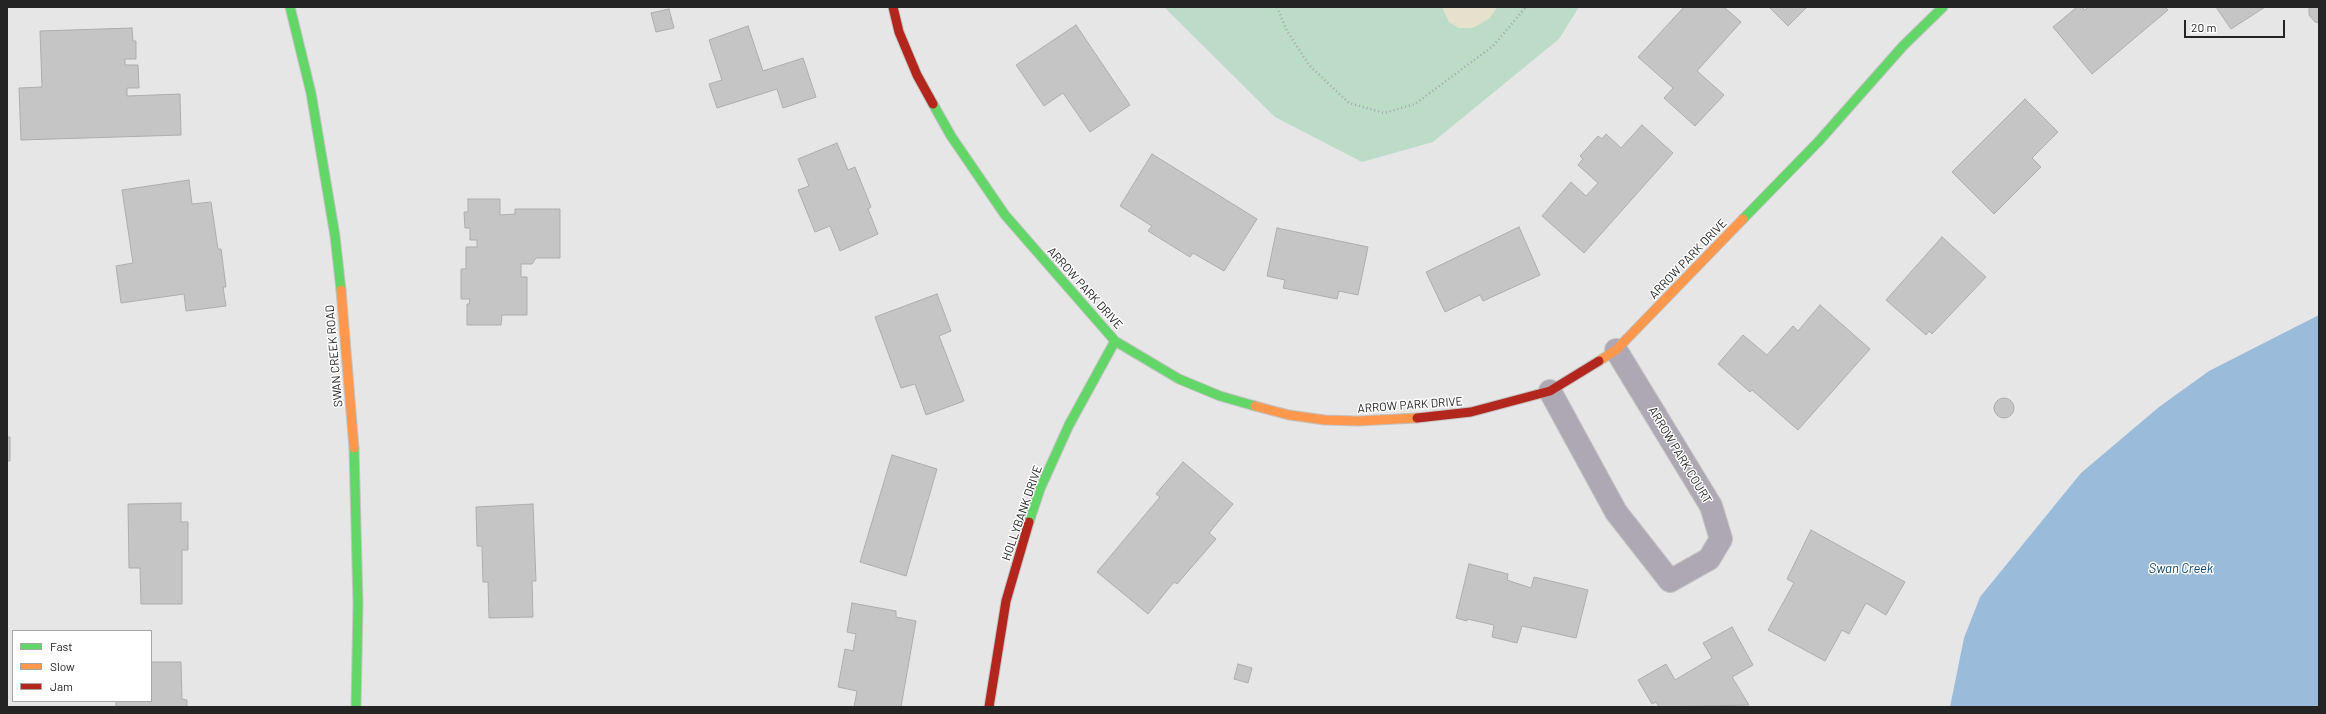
<!DOCTYPE html>
<style>
body{margin:0}
#map{position:relative;width:2326px;height:714px;overflow:hidden;background:#e6e6e7;font-family:Barlow,sans-serif}
canvas{display:block}
.frame{position:absolute;inset:0;border:8px solid #242425;pointer-events:none}
.legend{position:absolute;left:12px;top:630px;width:140px;height:72px;box-sizing:border-box;background:#fff;border:1px solid #a7a7a8;margin:0;padding:5px 7px;list-style:none;font-size:12px;color:#242425}
.legend li{display:flex;align-items:center;gap:8px;height:20px}
.legend b{width:20px;border:1px solid #a7a7a8}
.scale{position:absolute;left:2184px;top:20px;width:101px;height:18px;box-sizing:border-box;border:2px solid #242425;border-top:0;padding-left:5px;font-size:12px;line-height:14px;white-space:nowrap;color:#242425;-webkit-text-stroke:3px #fff;paint-order:stroke}
</style>
<div id="map">
<canvas width="2326" height="714"></canvas>
<div class="frame"></div>
<ul class="legend">
<li><b style="height:5px;background:#63d668"></b>Fast</li>
<li><b style="height:5px;background:#ff974d"></b>Slow</li>
<li><b style="height:5px;background:#b3261e"></b>Jam</li>
</ul>
<div class="scale">20 m</div>
</div>
<script>
const context = document.querySelector('canvas').getContext('2d');
context.lineJoin = 'round';
function fillPath(path, color) { context.fillStyle = color; context.fill(path, 'evenodd'); }
const toPath = rows => new Path2D(rows.map(r => 'M' + r).join(''));
function strokePath(path, color, width, dash) { context.strokeStyle = color; context.lineWidth = width; context.lineCap = dash ? 'butt' : 'round'; context.setLineDash(dash || []); context.stroke(path); }
function write(font, color, halo, rows, align = 'center') {
  context.font = font + ' Barlow,sans-serif'; context.lineWidth = 3; context.setLineDash([]); context.textBaseline = 'middle'; context.strokeStyle = halo; context.fillStyle = color; for (const [text, x, y, turn = 0] of rows) {
    context.save(); context.translate(x, y); context.rotate((+turn || 0) * Math.PI / 180); context.textAlign = isNaN(turn) ? turn : align; if (halo) context.strokeText(text, 0, 0); context.fillText(text, 0, 0); context.restore();
  }
}
const green = toPath([
 [1164,7,1579,7,1559,39,1433,142,1362,162,1275,117]
]);
const sand = toPath([
 [1442,7,1497,7,1490,18,1473,28,1459,28,1449,22]
]);
const water = toPath([
 [2319,315,2319,707,1950,707,1964,638,1980,597,2081,473,2159,407,2209,371]
]);
const building = toPath([
 [1684,7,1724,7,1741,22,1697,71,1724,95,1695,126,1664,98,1673,88,1638,57,1684,7],
 [1769,7,1807,7,1788,26,1769,7],
 [2077,7,2082,7,2085,10,2088,7,2165,7,2168,10,2092,74,2053,27,2077,7],
 [2216,7,2265,7,2231,29,2216,7],
 [2309,7,2319,7,2319,23,2315,22,2309,15,2309,7],
 [669,9,674,28,656,32,651,13,669,9],
 [1076,25,1130,105,1090,132,1063,93,1044,106,1016,65,1076,25],
 [748,26,763,71,803,58,816,97,783,108,777,89,717,108,709,84,722,80,709,40,748,26],
 [132,28,133,41,136,41,136,59,125,59,125,65,138,65,139,88,127,88,127,96,180,94,181,135,21,140,19,88,42,87,40,31,132,28],
 [2025,99,2058,132,2032,158,2041,167,1994,214,1952,172,2025,99],
 [1642,125,1673,153,1584,253,1542,216,1571,182,1586,196,1598,183,1578,165,1583,159,1580,156,1598,136,1602,139,1606,134,1621,148,1642,125],
 [837,143,848,170,855,167,871,207,868,209,878,234,840,251,830,226,815,232,798,190,809,186,798,159,837,143],
 [1152,154,1257,219,1224,271,1193,253,1190,257,1148,231,1152,226,1120,206,1152,154],
 [189,180,192,204,211,202,218,249,221,249,226,287,223,287,226,306,186,311,184,294,121,303,116,266,133,263,122,190,189,180],
 [468,199,500,199,500,215,515,214,515,209,560,209,560,258,536,258,532,264,521,264,521,277,527,277,527,315,502,315,501,325,467,325,467,304,469,304,470,299,461,299,461,269,466,269,466,247,477,247,477,240,470,240,470,228,465,228,464,212,468,212,468,199],
 [1519,227,1540,275,1483,301,1480,295,1445,312,1426,272,1519,227],
 [1277,228,1368,247,1358,295,1339,291,1337,299,1283,288,1285,280,1267,276,1277,228],
 [1942,237,1986,277,1932,334,1929,331,1926,335,1886,300,1942,237],
 [937,294,951,331,939,336,964,401,926,415,915,384,901,388,875,317,937,294],
 [1820,305,1870,349,1798,430,1752,390,1750,392,1718,364,1743,335,1767,355,1793,326,1798,331,1820,305],
 '1994 408a10 10 0 1 1 20 0a10 10 0 1 1-20 0Z',
 [7,437,10,437,10,461,7,461,7,437],
 [892,455,937,469,906,576,860,562,892,455],
 [1183,462,1233,504,1209,533,1216,539,1177,584,1174,582,1148,614,1097,572,1160,497,1156,494,1183,462],
 [181,503,181,522,188,522,188,550,182,550,182,604,141,604,140,568,129,568,128,504,181,503],
 [533,504,536,581,532,581,533,617,489,618,488,582,483,582,482,546,477,546,476,507,533,504],
 [1811,530,1905,582,1886,615,1866,603,1849,634,1842,630,1825,661,1768,630,1794,583,1787,579,1811,530],
 [1469,564,1508,574,1507,580,1531,588,1534,577,1588,590,1576,638,1522,626,1517,643,1492,637,1494,625,1467,619,1467,621,1456,618,1469,564],
 [852,603,896,611,896,617,916,621,901,707,854,707,857,691,838,687,845,649,853,651,856,634,847,632,852,603],
 [1732,627,1753,665,1732,677,1749,705,1659,707,1656,702,1652,704,1638,680,1666,664,1675,680,1712,658,1703,643,1732,627],
 [151,662,181,662,182,699,187,700,187,707,116,707,116,701,151,701,151,662],
 [1238,664,1252,668,1248,683,1234,679,1238,664]
]);
const path = toPath([
 [1277,7,1287,31,1309,65,1349,103,1384,113,1415,104,1493,46,1526,7]
]);
const street = toPath([
 [1550,391,1616,512,1670,581,1709,559,1721,539,1711,506,1616,350]
]);
const fast = toPath([
 [290,7,311,93,335,236,341,290],
 [933,104,951,136,1005,215,1115,341,1179,379,1220,396,1255,406],
 [1743,219,1819,141,1903,46,1943,7],
 [354,448,358,604,356,707],
 [1029,522,1040,489,1069,425,1115,341]
]);
const slow = toPath([
 [341,290,354,448],
 [1599,361,1616,350,1743,219],
 [1255,406,1289,415,1325,420,1358,421,1417,418]
]);
const jam = toPath([
 [893,7,899,32,917,75,933,104],
 [1417,418,1471,412,1550,391,1599,361],
 [989,707,1006,601,1029,522]
]);
const streetNames = [
 ["ARROW PARK DRIVE",1688,259,-46],
 ["ARROW PARK DRIVE",1085,288,48],
 ["SWAN CREEK ROAD",334,356,-95],
 ["ARROW PARK DRIVE",1410,405,-4],
 ["ARROW PARK COURT",1680,455,59],
 ["HOLLYBANK DRIVE",1022,513,-71]
];
const waterNames = [
 ["Swan Creek",2181,569]
];
fillPath(green, '#bcdcc8');
fillPath(sand, '#e6e0cd');
fillPath(water, '#9abbda');
fillPath(building, '#c5c5c5');
strokePath(building, '#adadad', 1);
strokePath(street, '#c3c3c4', 24);
strokePath(fast, '#c3c3c4', 11);
strokePath(slow, '#c3c3c4', 11);
strokePath(jam, '#c3c3c4', 11);
strokePath(path, '#aaa5ae', 2.5, [1, 3]);
strokePath(street, '#ada8b3', 22);
strokePath(fast, '#63d668', 9);
strokePath(slow, '#ff974d', 9);
strokePath(jam, '#b3261e', 9);
write('12px', '#242425', '#fff', streetNames);
write('italic 13px', '#0d446e', '#fff', waterNames);
</script>
